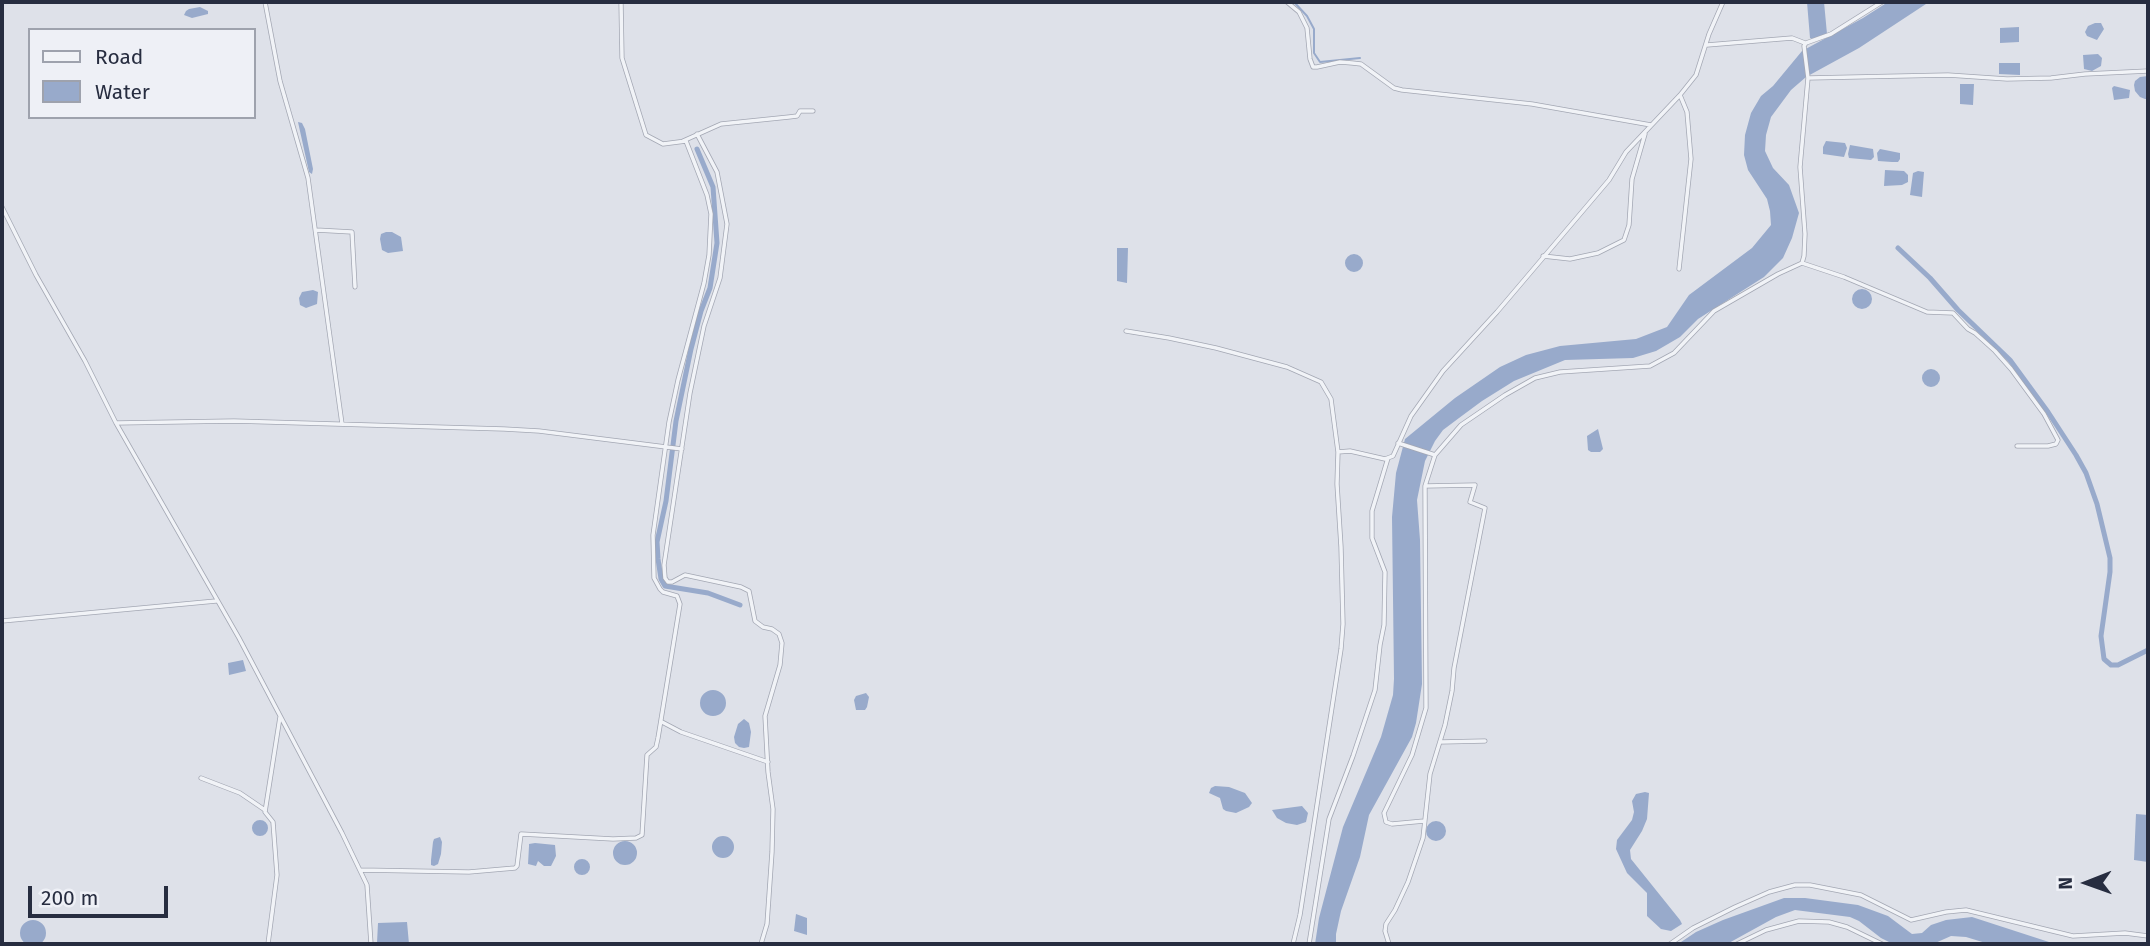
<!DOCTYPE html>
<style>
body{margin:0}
#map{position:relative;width:2150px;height:946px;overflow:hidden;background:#dee1e9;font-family:"Fira Sans",sans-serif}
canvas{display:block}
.frame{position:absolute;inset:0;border:4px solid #272d40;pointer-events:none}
.legend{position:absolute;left:28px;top:28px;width:228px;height:91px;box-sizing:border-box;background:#eef0f6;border:2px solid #9ea2ad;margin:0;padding:9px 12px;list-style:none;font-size:21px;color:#272d40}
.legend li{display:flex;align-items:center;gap:14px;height:35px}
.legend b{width:35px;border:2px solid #9ea2ad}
.north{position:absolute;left:2052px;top:848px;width:70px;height:70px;-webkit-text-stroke:5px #eef0f6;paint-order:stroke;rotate:269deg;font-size:19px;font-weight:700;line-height:28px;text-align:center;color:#272d40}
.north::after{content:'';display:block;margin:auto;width:24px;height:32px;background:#272d40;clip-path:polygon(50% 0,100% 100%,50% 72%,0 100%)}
.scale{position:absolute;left:28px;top:886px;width:140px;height:32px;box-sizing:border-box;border:4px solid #272d40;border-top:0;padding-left:9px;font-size:21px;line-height:24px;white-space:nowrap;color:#272d40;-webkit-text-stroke:5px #eef0f6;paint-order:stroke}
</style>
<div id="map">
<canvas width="2150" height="946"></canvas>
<div class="frame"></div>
<ul class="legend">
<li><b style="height:9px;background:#f1f3f7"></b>Road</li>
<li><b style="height:19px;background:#98aacb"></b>Water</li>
</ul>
<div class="north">N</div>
<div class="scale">200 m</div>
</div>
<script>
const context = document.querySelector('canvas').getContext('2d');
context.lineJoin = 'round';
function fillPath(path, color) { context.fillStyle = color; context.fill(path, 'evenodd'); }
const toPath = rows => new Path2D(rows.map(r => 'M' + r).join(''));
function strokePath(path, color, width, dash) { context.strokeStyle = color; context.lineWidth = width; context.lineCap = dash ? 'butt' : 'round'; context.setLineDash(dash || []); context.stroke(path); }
const water = toPath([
 [1807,2,1824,2,1827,34,1812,39,1810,38],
 [1888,2,1929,2,1859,48,1806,77,1791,90,1771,117,1766,135,1765,151,1773,168,1789,185,1799,213,1792,238,1783,258,1764,277,1698,319,1680,337,1656,351,1633,358,1565,360,1514,381,1482,401,1459,418,1443,430,1435,441,1425,461,1417,500,1420,540,1422,684,1416,723,1412,737,1369,815,1360,857,1341,911,1336,934,1336,944,1315,944,1319,918,1343,827,1381,737,1393,695,1394,679,1392,517,1396,473,1405,439,1455,398,1500,367,1526,355,1560,346,1636,339,1667,327,1689,295,1752,248,1771,225,1770,211,1767,199,1748,170,1744,155,1745,135,1751,113,1761,96,1773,86,1802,51,1863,18],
 [200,7,208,11,208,14,192,18,184,15,186,11,189,9],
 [2095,23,2101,23,2104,29,2097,40,2087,36,2085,32,2088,26],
 [2019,27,2019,42,2000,43,2000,28],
 [2098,54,2102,58,2101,66,2092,71,2084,69,2083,55],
 [1999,63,2020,63,2020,75,1999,74],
 [2148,76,2148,99,2145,99,2140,97,2135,91,2134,85,2135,81,2140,77],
 [1960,84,1974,84,1973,105,1960,104],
 [2114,86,2130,90,2129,98,2114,100,2112,88],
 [298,122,302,123,305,129,313,169,312,174,309,172],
 [1826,141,1845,143,1847,148,1844,157,1823,154,1823,147],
 [1850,145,1873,149,1874,157,1871,160,1849,158,1848,154],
 [1880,149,1900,153,1900,159,1898,162,1892,162,1878,161,1877,153],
 [1885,170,1904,171,1908,175,1908,182,1902,185,1884,186],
 [1918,171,1924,172,1922,197,1910,195,1913,173],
 [386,232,392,232,401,237,403,251,388,253,382,250,380,239,381,234],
 [1117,248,1128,248,1127,283,1117,281],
 '1345 263a9 9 0 1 1 18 0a9 9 0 1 1-18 0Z',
 '1852 299a10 10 0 1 1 20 0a10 10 0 1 1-20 0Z',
 [313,290,318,292,317,304,306,308,300,305,299,298,302,292],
 '1922 378a9 9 0 1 1 18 0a9 9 0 1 1-18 0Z',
 [1598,429,1603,449,1600,452,1591,452,1588,450,1587,436],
 [243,660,246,671,229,675,228,663],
 '700 703a13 13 0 1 1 26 0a13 13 0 1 1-26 0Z',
 [866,693,869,697,867,707,865,710,856,710,854,700,856,696],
 [744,719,749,723,751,732,749,747,744,748,739,747,735,743,734,737,738,724],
 [1215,786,1229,787,1245,793,1252,803,1249,807,1236,813,1226,811,1223,809,1220,798,1209,793,1211,788],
 [1645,792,1649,793,1647,819,1642,831,1630,850,1631,859,1680,920,1682,924,1671,931,1661,929,1647,916,1647,893,1627,873,1616,849,1617,840,1632,820,1634,812,1632,801,1636,794],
 [1302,806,1308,813,1306,822,1297,825,1286,823,1277,818,1272,810],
 [2136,814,2148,815,2148,862,2134,860],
 '252 828a8 8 0 1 1 16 0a8 8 0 1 1-16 0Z',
 '1426 831a10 10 0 1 1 20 0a10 10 0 1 1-20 0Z',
 '712 847a11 11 0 1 1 22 0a11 11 0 1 1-22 0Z',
 [440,837,442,842,441,854,438,864,434,866,431,865,431,860,433,842,434,839],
 '613 853a12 12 0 1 1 24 0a12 12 0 1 1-24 0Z',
 [535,843,555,845,556,856,551,866,544,866,538,861,536,866,528,864,529,846,529,844],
 '574 867a8 8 0 1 1 16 0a8 8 0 1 1-16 0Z',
 [1784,898,1805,898,1858,905,1888,916,1912,934,1922,933,1931,925,1946,920,1972,917,2049,942,2086,942,2106,944,1989,944,1966,937,1951,936,1933,944,1893,944,1881,938,1859,921,1850,917,1795,910,1776,917,1727,944,1678,944,1696,932,1723,920],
 [796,914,807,918,807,935,794,931],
 '20 933a13 13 0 1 1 26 0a13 13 0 1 1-26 0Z',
 [407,922,409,944,377,943,378,923]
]);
const stream = toPath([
 [1294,2,1307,16,1314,29,1314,53,1320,62,1360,58]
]);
const canal = toPath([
 [697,149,713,187,717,243,710,288,701,311,691,349,676,421,666,501,657,542,658,559,661,579,665,586,708,593,740,605],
 [1898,248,1930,278,1958,310,2010,360,2048,412,2076,455,2086,473,2097,504,2110,558,2110,572,2101,636,2104,659,2111,665,2118,665,2148,650]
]);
const minor = toPath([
 [265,2,280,81,308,178,342,424],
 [1287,2,1299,12,1307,28,1310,59,1313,67,1317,67,1340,62,1352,63,1361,64,1394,88,1402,90,1532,104,1651,125],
 [1707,45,1792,38,1805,43],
 [1808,78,1948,75,2007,79,2051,78,2085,74,2148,71],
 [697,134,717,172,727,224,720,278,704,326,690,393,664,565,665,578,668,582,672,582,685,575,741,587,749,591,755,621,763,627,772,629,779,634,782,643,780,665,765,716,768,772,773,809,772,852,767,924,761,944],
 [683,141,721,124,789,117,797,116,800,111,813,111],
 [2,207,36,275,85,361,116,423,239,638,342,833,367,885,371,944],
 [316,230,352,232,355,287],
 [1543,256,1570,259,1598,253,1624,240,1629,225,1632,179,1645,134],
 [1802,263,1844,277,1927,312,1953,313,1968,329,1975,333,1995,351,2011,369,2044,414,2058,440,2056,444,2048,446,2017,446],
 [1679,269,1691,159,1687,112,1680,95],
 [1126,331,1169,338,1216,348,1287,367,1321,382,1331,399,1338,452],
 [116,423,234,421,504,429,539,431,682,449],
 [1398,443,1435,455],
 [2,621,216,601],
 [662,722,681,732,768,762],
 [1440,742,1485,741],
 [201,778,240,793,265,810],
 [1424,821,1392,824,1386,822,1384,813,1412,755,1426,708,1425,486,1435,455,1461,425,1505,395,1535,378,1560,372,1650,366,1674,353,1714,311,1778,274,1802,263,1804,256,1805,234,1800,167,1808,78,1804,46,1806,43,1831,34,1882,2],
 [360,870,469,872,515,868,517,866,521,834,613,839,636,838,642,835,647,755,656,747,658,738,680,604,677,596,663,592,660,589,654,578,653,535,669,422,678,380,704,283,709,255,711,214,707,195,686,141,663,144,646,135,622,58,621,2],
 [268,944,277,875,273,822,265,812,280,717],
 [1293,944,1300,915,1341,649,1343,624,1341,547,1337,484,1338,452,1350,451,1385,459,1393,456,1411,416,1443,371,1497,312,1609,180,1626,152,1680,95,1696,75,1709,34,1723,2],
 [1309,944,1329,819,1353,756,1375,690,1380,645,1384,625,1385,572,1372,538,1372,511,1388,458],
 [1389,944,1385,931,1386,924,1395,910,1408,882,1423,838,1430,774,1445,725,1452,691,1454,668,1485,508,1470,502,1475,485,1425,486],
 [1670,944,1693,928,1735,907,1769,892,1795,885,1810,885,1861,895,1911,920,1946,912,1966,910,2073,936,2125,933,2148,936],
 [1737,944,1766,930,1799,921,1829,922,1847,927,1882,944]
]);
fillPath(water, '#98aacb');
strokePath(stream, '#98aacb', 2);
strokePath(canal, '#98aacb', 5);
strokePath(minor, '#a3a7b3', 5);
strokePath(minor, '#f1f3f7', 3.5);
</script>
